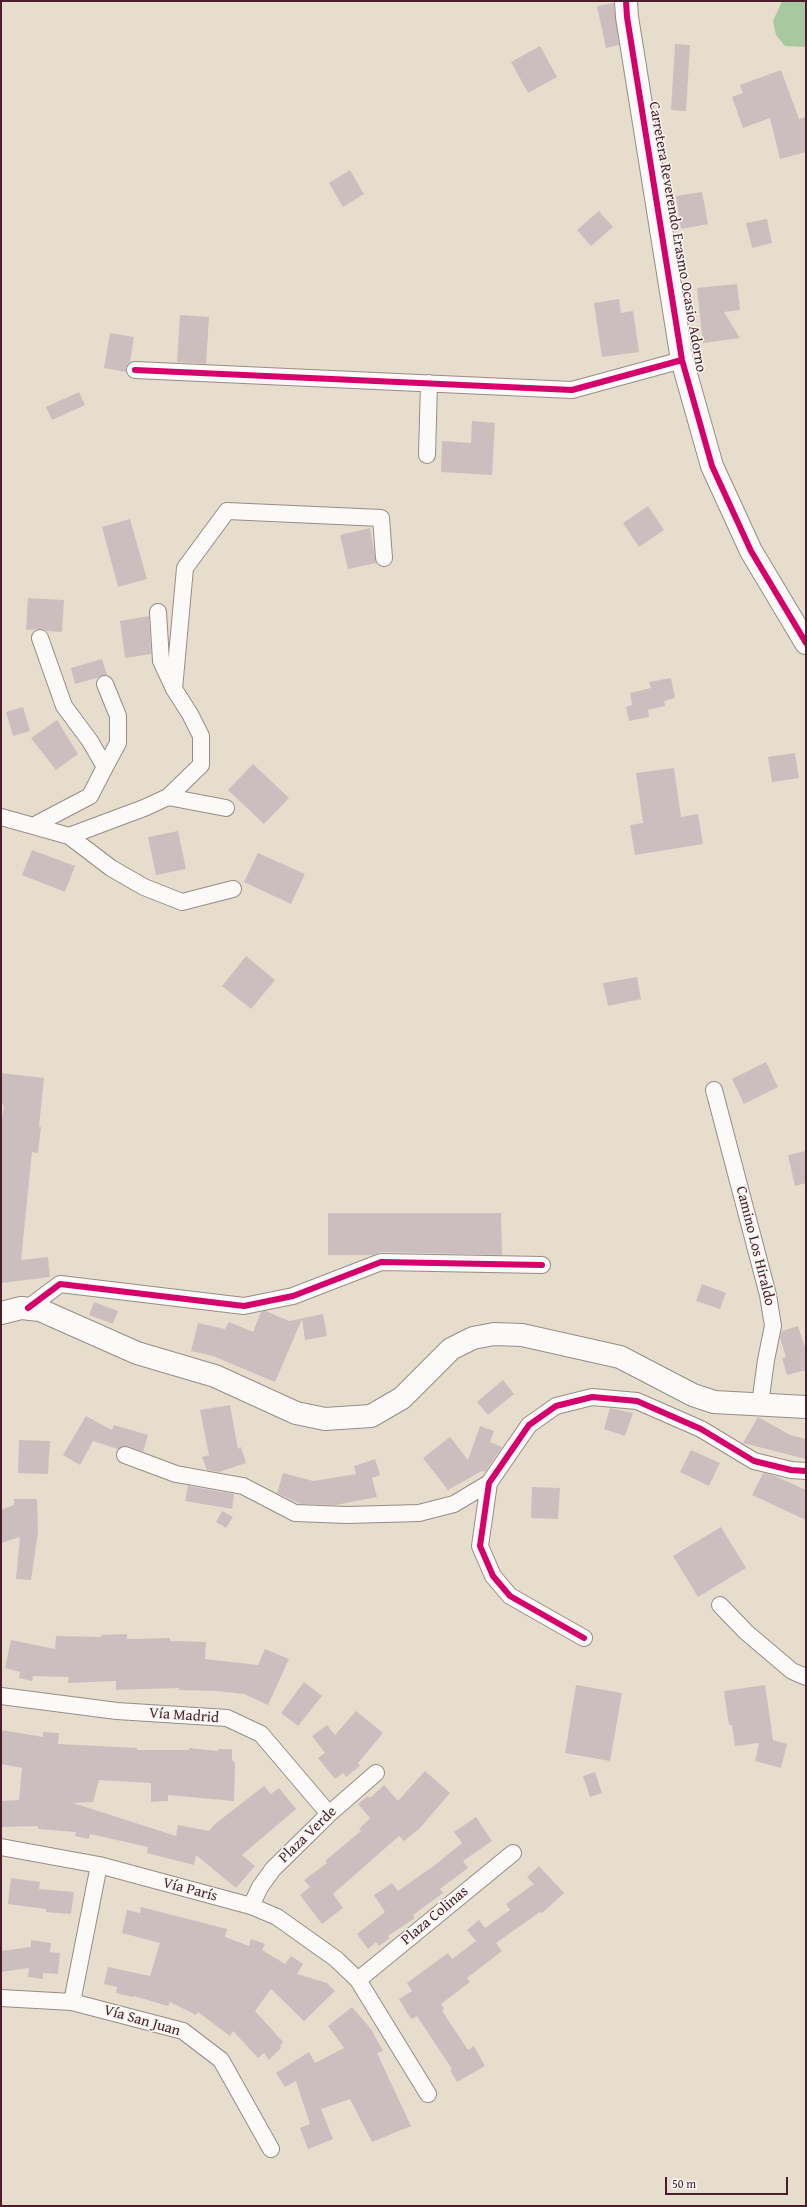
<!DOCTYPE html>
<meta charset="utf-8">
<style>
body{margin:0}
#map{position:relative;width:807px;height:2207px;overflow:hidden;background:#e7ddcd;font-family:"Gentium Book Plus",serif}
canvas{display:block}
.frame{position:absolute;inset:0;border:2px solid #4a1f2b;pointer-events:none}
.scale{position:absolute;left:665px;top:2177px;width:123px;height:18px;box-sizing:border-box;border:2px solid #4a1f2b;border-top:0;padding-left:5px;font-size:12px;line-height:14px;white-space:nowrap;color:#4a1f2b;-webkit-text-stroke:3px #f6f6f2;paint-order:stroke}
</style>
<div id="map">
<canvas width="807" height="2207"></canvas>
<div class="frame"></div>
<div class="scale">50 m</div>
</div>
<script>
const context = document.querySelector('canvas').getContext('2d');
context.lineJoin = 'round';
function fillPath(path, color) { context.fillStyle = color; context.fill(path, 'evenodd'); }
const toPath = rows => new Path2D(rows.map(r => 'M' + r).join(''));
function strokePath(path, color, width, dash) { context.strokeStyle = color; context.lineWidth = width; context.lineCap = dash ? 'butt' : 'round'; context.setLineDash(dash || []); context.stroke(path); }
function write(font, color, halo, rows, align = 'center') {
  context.font = font + ' "Gentium Book Plus",serif'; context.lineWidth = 3; context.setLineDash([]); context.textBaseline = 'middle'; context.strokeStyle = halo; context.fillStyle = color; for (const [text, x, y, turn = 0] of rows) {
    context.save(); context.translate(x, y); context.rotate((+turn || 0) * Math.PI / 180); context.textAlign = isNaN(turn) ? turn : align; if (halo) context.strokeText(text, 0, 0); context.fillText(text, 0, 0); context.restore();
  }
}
const forest = toPath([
 [782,1,806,1,806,47,785,46,776,35,773,21]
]);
const building = toPath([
 [614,3,619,45,606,48,597,6],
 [675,44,690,45,686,111,671,110],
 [540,46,557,77,528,93,511,62],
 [781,70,799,119,806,117,806,152,780,159,770,118,743,128,732,97,743,93,740,85],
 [350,170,364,194,343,207,329,183],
 [702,192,708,224,681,229,676,196],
 [599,211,613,227,591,246,577,230],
 [767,219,772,243,752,248,746,223],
 [737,284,740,310,724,312,740,338,703,343,697,288],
 [619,299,621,313,633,311,639,352,602,357,594,303],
 [180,315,209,317,206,364,177,362],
 [110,333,134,337,130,362,127,365,126,372,104,368],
 [79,392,85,405,52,420,46,407],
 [472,421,495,423,492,475,441,472,442,441,471,443],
 [648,506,664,530,639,547,623,523],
 [130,519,147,579,118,587,102,527],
 [370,528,376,563,348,569,340,535],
 [28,598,64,600,62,632,47,631,41,629,26,630],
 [149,616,151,654,125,658,120,621],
 [102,659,107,675,75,684,71,668],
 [671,678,675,698,664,701,665,706,648,710,649,717,629,721,626,707,632,705,630,693,651,688,649,682],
 [23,707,30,731,13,736,6,712],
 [57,720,78,754,56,770,31,738],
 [795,753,799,778,772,782,768,757],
 [253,764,289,798,264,824,228,790],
 [674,768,681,817,698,814,703,844,635,855,630,825,643,823,636,773],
 [178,831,186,869,156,875,148,837],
 [32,850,75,866,65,892,22,875],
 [258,853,305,874,291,904,244,882],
 [246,956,275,980,251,1009,222,986],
 [637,977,641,999,608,1006,603,983],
 [766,1062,778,1087,744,1104,732,1079],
 [1,1073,44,1078,39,1127,41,1127,38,1153,32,1152,21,1260,48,1257,50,1277,2,1283,1,1126,4,1105,1,1104],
 [806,1151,806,1183,795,1186,788,1155],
 [328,1213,501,1213,502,1255,381,1252,373,1255,328,1255],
 [702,1284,726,1293,720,1309,696,1301],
 [94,1302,118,1311,113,1324,89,1315],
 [266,1311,289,1321,323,1314,327,1336,305,1340,302,1319,275,1382,213,1356,191,1351,198,1323,225,1329,229,1322,253,1332,261,1312],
 [798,1326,806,1350,806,1370,787,1375,782,1358,786,1357,780,1338,782,1331],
 [503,1380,514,1394,488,1415,477,1402],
 [230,1405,238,1449,241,1447,246,1463,219,1472,207,1470,202,1457,209,1455,200,1410],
 [610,1408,633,1413,625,1436,604,1429],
 [86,1416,112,1430,114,1425,148,1435,143,1452,128,1446,118,1449,93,1441,80,1465,63,1455],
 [758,1417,790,1435,806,1439,806,1459,743,1443],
 [480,1426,494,1431,490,1442,502,1447,485,1472,482,1471,448,1490,423,1458,450,1437,468,1460],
 [19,1440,50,1441,48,1474,18,1473],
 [691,1450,720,1463,709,1486,680,1472],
 [375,1459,380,1475,372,1478,377,1497,336,1505,301,1504,277,1493,283,1473,313,1481,356,1474,354,1466],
 [763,1473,775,1476,806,1490,806,1520,752,1495],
 [188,1486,234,1494,232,1509,185,1501],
 [532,1487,560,1488,558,1519,531,1518],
 [14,1499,37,1499,38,1532,31,1580,16,1579,20,1537,1,1543,1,1510,14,1505],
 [222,1511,233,1517,226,1528,216,1522],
 [721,1527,746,1568,698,1597,673,1556],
 [127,1634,127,1639,170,1638,170,1641,206,1642,205,1659,258,1665,265,1649,289,1659,268,1705,244,1694,216,1691,179,1690,179,1688,116,1690,116,1681,68,1683,69,1677,33,1676,32,1681,19,1678,20,1672,5,1668,11,1640,55,1649,56,1636,101,1637,101,1635],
 [304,1682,322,1696,298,1726,281,1713],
 [576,1685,622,1693,610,1761,565,1753],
 [765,1685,773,1740,787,1744,781,1768,755,1761,759,1743,735,1746,732,1725,729,1725,724,1691],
 [356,1711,383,1733,358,1763,360,1766,346,1777,343,1773,335,1779,318,1758,325,1753,312,1736,327,1725,335,1735],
 [1,1730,43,1737,43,1732,59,1733,58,1744,137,1748,137,1750,189,1750,189,1748,218,1751,218,1749,232,1749,232,1760,235,1763,234,1801,168,1795,168,1801,151,1802,151,1783,99,1780,93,1802,73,1803,176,1836,178,1825,209,1831,215,1824,264,1786,271,1794,279,1788,296,1809,242,1855,255,1866,236,1888,196,1855,194,1865,147,1853,148,1847,90,1834,89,1839,75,1836,76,1832,38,1829,38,1826,1,1827,1,1801,19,1800,22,1768,1,1764],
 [425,1771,450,1793,420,1828,404,1841,399,1836,333,1894,343,1908,322,1924,300,1895,310,1887,304,1880,327,1863,325,1861,361,1831,359,1829,370,1818,358,1804,368,1796,370,1798,384,1785,398,1801],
 [595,1772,602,1793,590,1797,583,1776],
 [476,1817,492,1841,463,1861,468,1868,440,1889,443,1893,413,1915,415,1918,388,1936,390,1938,379,1946,376,1942,368,1949,357,1934,385,1912,374,1895,392,1883,398,1891,435,1865,462,1843,454,1832],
 [539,1866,564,1893,542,1913,540,1912,496,1943,502,1951,467,1978,470,1982,441,2004,444,2009,442,2011,468,2050,474,2046,485,2066,457,2082,450,2070,452,2069,417,2016,411,2019,399,1999,412,1991,407,1983,448,1953,452,1959,476,1941,467,1930,479,1920,485,1928,510,1910,506,1904,534,1884,527,1877],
 [11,1878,40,1882,39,1889,74,1892,71,1914,46,1912,46,1909,8,1904],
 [141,1907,227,1929,225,1937,249,1946,251,1939,265,1944,262,1950,285,1964,291,1956,303,1964,297,1974,327,1983,335,1991,304,2021,271,1989,255,2011,283,2042,280,2046,281,2048,269,2060,264,2053,258,2058,233,2031,230,2036,198,2012,196,2015,170,2002,168,2006,134,1996,133,1997,116,1993,117,1987,104,1984,108,1967,150,1976,160,1943,122,1933,127,1910,140,1913],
 [31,1940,51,1943,50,1952,60,1953,58,1974,43,1973,43,1979,28,1977,29,1968,1,1972,1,1951,31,1947],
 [352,2007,371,2029,383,2051,377,2053,411,2126,372,2142,350,2099,321,2109,333,2139,308,2149,300,2128,310,2124,296,2081,285,2087,276,2073,309,2052,315,2063,344,2048,328,2026]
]);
const street = toPath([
 [135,370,572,390,682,360],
 [427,455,429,383],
 [174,689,185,568,227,511,381,518,384,558],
 [105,767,118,743,118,716,105,684],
 [168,797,226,808],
 [1,817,69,836,144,808,168,797,201,765,201,736,190,714,174,689,161,661,158,612],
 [33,826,90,796,105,767,90,741,64,706,40,638],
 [69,836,111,868,144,887,182,902,233,889],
 [714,1090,768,1295,773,1326,766,1360,760,1404],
 [28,1308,60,1284,244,1306,293,1296,381,1262,542,1265],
 [125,1455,176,1474,243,1486,295,1513,347,1515,419,1513,454,1504,489,1483],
 [720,1605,746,1632,792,1671,806,1677],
 [584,1638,510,1596,493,1576,480,1546,489,1483,529,1425,556,1406,592,1397,637,1401,701,1429,754,1461,791,1470,806,1471],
 [1,1696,117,1711,227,1718,261,1734,329,1814],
 [1,1847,99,1865,251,1906,277,1917,336,1959,358,1980,428,2094],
 [251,1906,260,1887,273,1869,329,1814,376,1773],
 [358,1980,513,1853],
 [1,1998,72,2002,183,2031,221,2060,271,2149],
 [72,2002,99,1865]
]);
const secondary = toPath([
 [626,1,627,17,682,360,712,466,751,551,806,643],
 [1,1313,21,1308,40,1310,137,1353,215,1376,296,1413,325,1419,371,1416,402,1398,451,1349,473,1338,494,1334,522,1335,620,1357,693,1395,714,1402,806,1407]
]);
const cycleway = toPath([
 [626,1,627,17,682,360,712,466,751,551,806,643],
 [135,370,572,390,682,360],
 [28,1308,60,1284,244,1306,293,1296,381,1262,542,1265],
 [584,1638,510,1596,493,1576,480,1546,489,1483,529,1425,556,1406,592,1397,637,1401,701,1429,754,1461,791,1470,806,1471]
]);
const streetNames = [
 ["Carretera Reverendo Erasmo Ocasio Adorno",677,237,80],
 ["Camino Los Hiraldo",755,1246,76],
 ["Vía Madrid",184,1716,4],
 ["Plaza Verde",308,1835,-44],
 ["Vía París",190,1890,15],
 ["Plaza Colinas",435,1916,-40],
 ["Vía San Juan",142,2021,16]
];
fillPath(forest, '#a8c89f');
fillPath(building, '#ccbebf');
strokePath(street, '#978c86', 18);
strokePath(secondary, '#978c86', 24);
strokePath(street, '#fbfaf8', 16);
strokePath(secondary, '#fbfaf8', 22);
strokePath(cycleway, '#d6006c', 6);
write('15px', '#4a1f2b', '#f6f6f2', streetNames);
</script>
